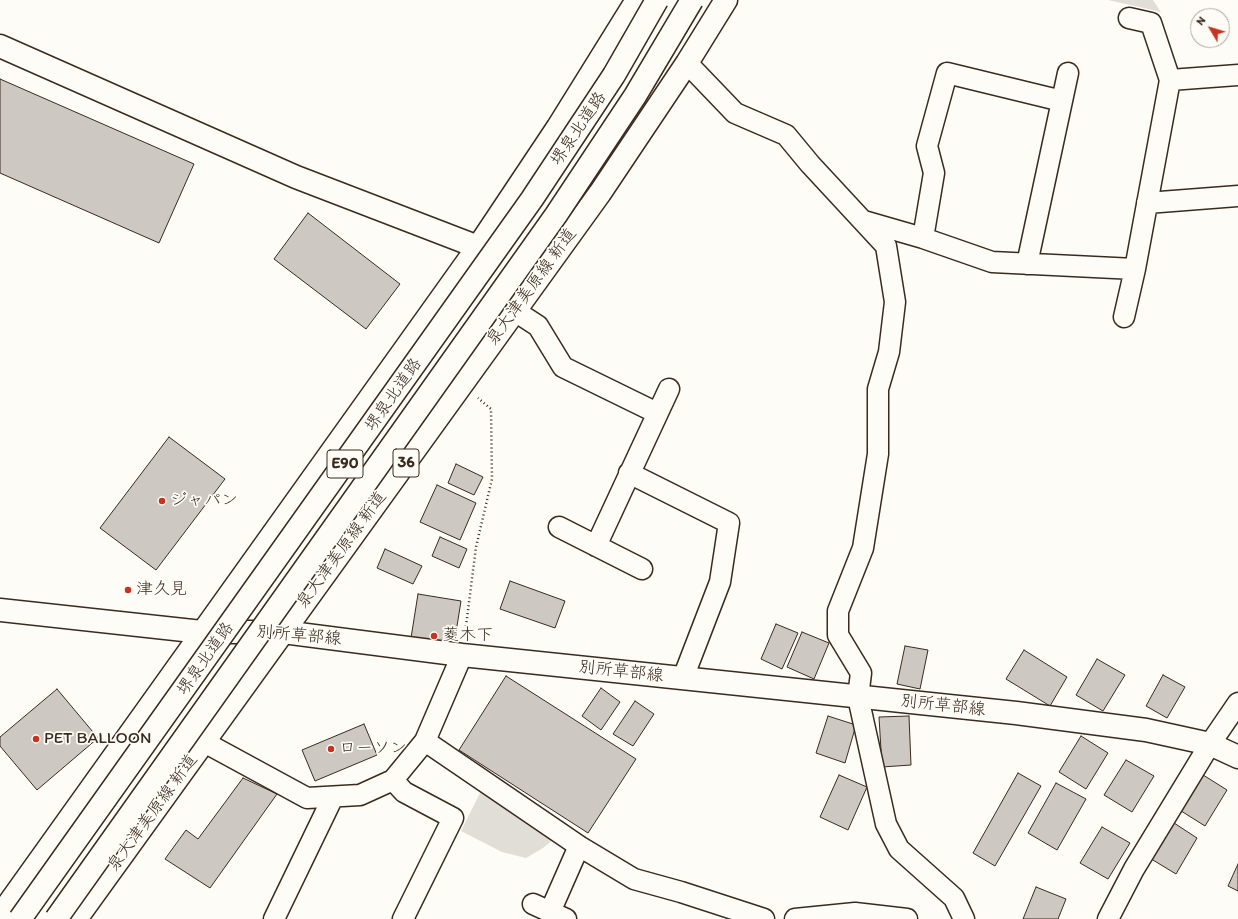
<!DOCTYPE html>
<meta charset="utf-8">
<style>
body{margin:0}
#map{position:relative;width:1238px;height:919px;overflow:hidden;background:#fdfcf7;font-family:Itim,sans-serif}
canvas{display:block}
.north{position:absolute;left:1190px;top:8px;width:40px;height:40px;box-sizing:border-box;background:#fdfcf7;border:1px solid #afa8a0;border-radius:50%;rotate:308deg;font-size:11px;font-weight:700;line-height:16px;text-align:center;color:#3b2a1e}
.north::after{content:'';display:block;margin:auto;width:14px;height:18px;background:#c8321e;clip-path:polygon(50% 0,100% 100%,50% 72%,0 100%)}
</style>
<div id="map">
<canvas width="1238" height="919"></canvas>
<div class="north">N</div>
</div>
<script>
const context = document.querySelector('canvas').getContext('2d');
context.lineJoin = 'round';
function fillPath(path, color) { context.fillStyle = color; context.fill(path, 'evenodd'); }
const toPath = rows => new Path2D(rows.map(r => 'M' + r).join(''));
function strokePath(path, color, width, dash) { context.strokeStyle = color; context.lineWidth = width; context.lineCap = dash ? 'butt' : 'round'; context.setLineDash(dash || []); context.stroke(path); }
function write(font, color, halo, rows, align = 'center') {
  context.font = font + ' Itim,"Klee One",sans-serif'; context.lineWidth = 3.5; context.setLineDash([]); context.textBaseline = 'middle'; context.strokeStyle = halo; context.fillStyle = color; for (const [text, x, y, turn = 0] of rows) {
    context.save(); context.translate(x, y); context.rotate((+turn || 0) * Math.PI / 180); context.textAlign = isNaN(turn) ? turn : align; if (halo) context.strokeText(text, 0, 0); context.fillText(text, 0, 0); context.restore();
  }
}
const green = toPath([
 [1108,0,1153,0,1161,12,1148,9],
 [481,791,521,818,554,839,543,848,526,858,502,852,461,831]
]);
const building = toPath([
 [0,79,194,164,159,243,0,173,0,79],
 [308,213,400,284,366,329,274,259,308,213],
 [169,437,225,479,156,570,100,528,169,437],
 [456,464,483,477,474,495,448,483,456,464],
 [437,485,476,503,460,540,420,522,437,485],
 [440,537,467,549,459,568,432,556,440,537],
 [385,549,422,566,413,584,377,568,385,549],
 [510,581,565,601,555,628,500,609,510,581],
 [418,594,461,601,454,645,411,638,418,594],
 [776,624,798,633,782,669,761,659,776,624],
 [802,632,829,643,814,679,787,667,802,632],
 [905,646,928,650,920,689,897,684,905,646],
 [1024,650,1067,677,1050,706,1006,679,1024,650],
 [1097,659,1125,675,1103,711,1076,695,1097,659],
 [1163,675,1185,687,1167,718,1146,706,1163,675],
 [506,676,636,759,588,833,459,750,506,676],
 [601,688,620,702,601,730,582,716,601,688],
 [57,689,98,738,37,790,0,746,0,737,57,689],
 [635,701,654,714,633,746,613,734,635,701],
 [828,716,856,725,845,763,816,753,828,716],
 [909,716,911,765,882,767,879,717,909,716],
 [364,724,377,755,315,781,302,750,364,724],
 [1081,736,1108,753,1086,789,1059,772,1081,736],
 [1126,760,1154,776,1132,812,1104,795,1126,760],
 [1018,773,1041,786,995,866,973,853,1018,773],
 [1200,773,1227,790,1205,826,1178,809,1200,773],
 [839,775,867,787,848,830,820,817,839,775],
 [243,778,277,794,210,888,165,859,186,830,198,839,243,778],
 [1056,783,1086,799,1057,850,1028,833,1056,783],
 [1171,821,1197,838,1176,874,1148,857,1171,821],
 [1102,827,1130,843,1108,879,1080,863,1102,827],
 [1238,864,1238,891,1228,886,1238,864],
 [1036,887,1066,899,1058,919,1023,919,1036,887]
]);
const path = toPath([
 [465,634,476,547,492,479,491,409,478,398]
]);
const minor = toPath([
 [687,63,735,113,786,135,810,164,886,246,895,302,889,352,878,389,878,454,863,548,838,611,838,635,861,673,858,697,886,824,899,849,954,898,964,919],
 [1170,80,1238,75],
 [1147,203,1238,196],
 [864,221,923,238,992,262,1135,269],
 [923,238,934,173,927,146,947,73,1062,101],
 [1027,264,1068,73],
 [515,311,538,326,563,367,657,413],
 [1124,317,1135,269,1170,80,1151,23,1129,18],
 [629,473,729,523,720,582,683,678],
 [559,527,642,569],
 [596,546,669,389],
 [425,741,579,846,634,879,681,892,764,919],
 [204,742,307,798,360,795,393,780,425,741,462,655],
 [393,780,404,792,453,818,403,919],
 [533,904,566,919],
 [550,912,579,846],
 [274,919,333,797],
 [795,919,855,913,907,919],
 [1108,919,1134,869,1210,744,1238,703]
]);
const tertiary = toPath([
 [0,46,296,177,478,247]
]);
const secondary = toPath([
 [0,610,202,632,283,632,462,655,1016,713,1146,730,1210,744,1238,757]
]);
const primary = toPath([
 [0,916,478,247,558,127,637,0],
 [76,919,600,193,687,63,726,0]
]);
const trunkBridge = toPath([
 [20,919,532,199,614,75,657,0],
 [56,919,556,215,635,96,692,0]
]);
const markers = [
 [162,501,4,"#c8321e"],
 [128,590,4,"#c8321e"],
 [434,636,4,"#c8321e"],
 [36,739,4,"#c8321e"],
 [331,749,4,"#c8321e"]
];
const shields = [
 [406,463,26],
 [345,464,36]
];
const shieldNames = [
 ["36",406,463],
 ["E90",345,464]
];
const streetNames = [
 ["堺泉北道路",579,129,-56],
 ["泉大津美原線 新道",532,287,-54],
 ["堺泉北道路",394,395,-55],
 ["泉大津美原線 新道",342,550,-54],
 ["別所草部線",299,636,5],
 ["堺泉北道路",206,659,-55],
 ["別所草部線",621,672,6],
 ["別所草部線",943,706,6],
 ["泉大津美原線 新道",153,813,-54]
];
const poiNames = [
 ["ジャパン",170,501],
 ["津久見",136,590],
 ["菱木下",442,636],
 ["PET BALLOON",44,739],
 ["ローソン",339,749]
];
fillPath(green, '#e1ded7');
fillPath(building, '#cdc8c2');
strokePath(building, '#3b2a1e', 1);
strokePath(minor, '#3b2a1e', 23);
strokePath(tertiary, '#3b2a1e', 25);
strokePath(secondary, '#3b2a1e', 25);
strokePath(primary, '#3b2a1e', 25);
strokePath(path, '#3b2a1e', 2.5, [1, 3]);
strokePath(minor, '#fdfcf7', 20);
strokePath(tertiary, '#fdfcf7', 22);
strokePath(secondary, '#fdfcf7', 22);
strokePath(primary, '#fdfcf7', 22);
strokePath(trunkBridge, '#3b2a1e', 25, []);
strokePath(trunkBridge, '#fdfcf7', 22);
for (const [x, y, r, color] of markers) { const dot = new Path2D(); dot.arc(x, y, r, 0, 2 * Math.PI); context.fillStyle = color; context.fill(dot); strokePath(dot, '#fdfcf7', 1.5); }
for (const [x, y, w] of shields) { const box = new Path2D(); box.roundRect(x - w / 2, y - 14, w, 28, 3); context.fillStyle = '#fdfcf7'; context.fill(box); strokePath(box, '#3b2a1e', 1); }
write('bold 16px', '#3b2a1e', null, shieldNames);
write('17px', '#3b2a1e', '#fdfcf7', streetNames);
write('17px', '#3b2a1e', '#fdfcf7', poiNames, 'left');
</script>
